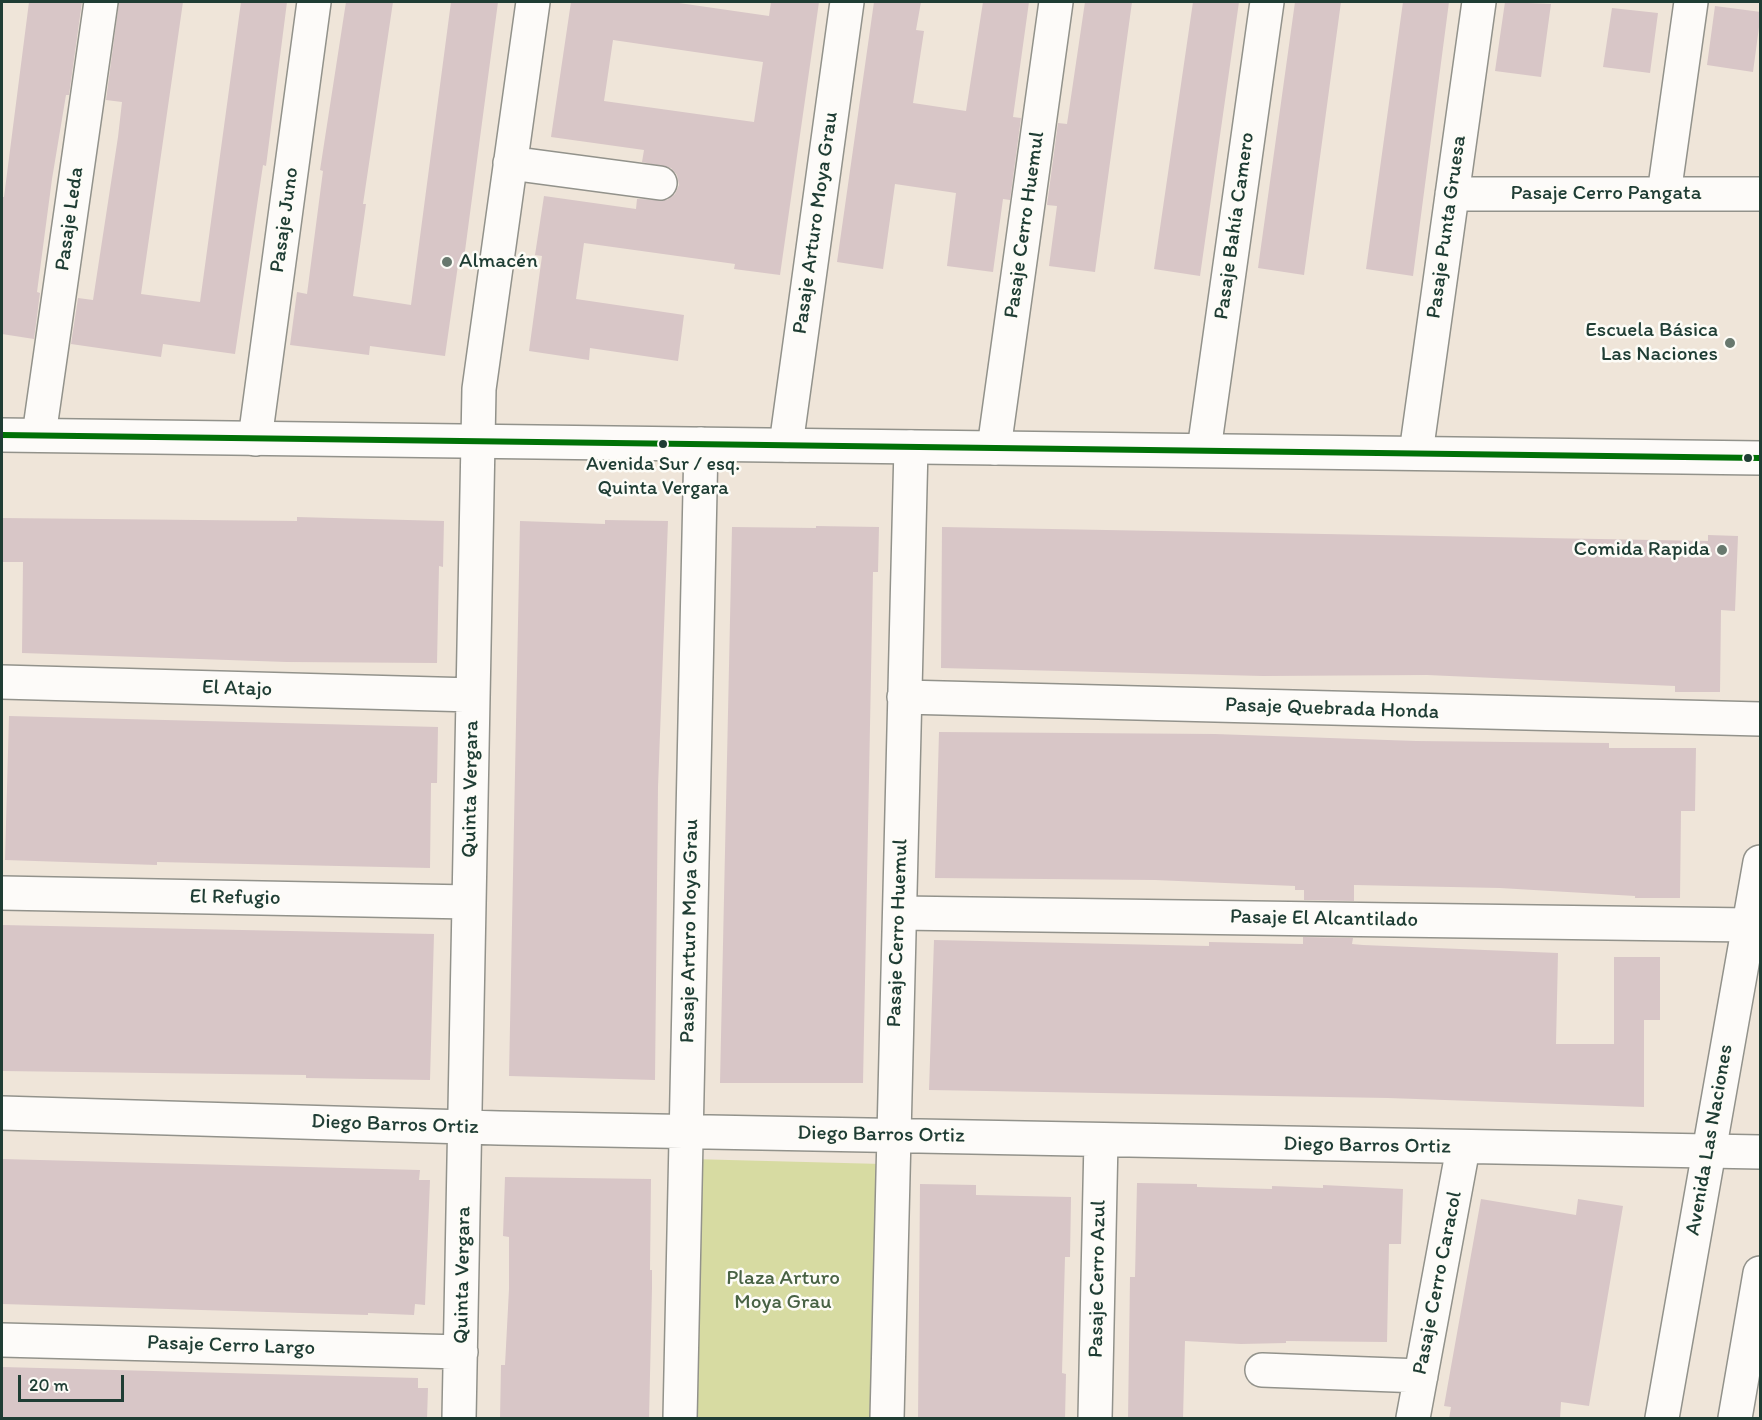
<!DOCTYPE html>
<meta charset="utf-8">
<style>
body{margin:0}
#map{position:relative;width:1762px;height:1420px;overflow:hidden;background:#efe5d9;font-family:Itim,sans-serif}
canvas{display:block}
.frame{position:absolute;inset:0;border:3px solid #1f3d34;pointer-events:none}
.scale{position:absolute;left:18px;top:1375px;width:106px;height:27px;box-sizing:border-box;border:3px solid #1f3d34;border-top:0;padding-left:8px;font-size:18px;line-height:21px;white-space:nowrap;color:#1f3d34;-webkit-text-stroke:4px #fdfcf7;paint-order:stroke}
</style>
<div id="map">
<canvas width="1762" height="1420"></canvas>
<div class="frame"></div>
<div class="scale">20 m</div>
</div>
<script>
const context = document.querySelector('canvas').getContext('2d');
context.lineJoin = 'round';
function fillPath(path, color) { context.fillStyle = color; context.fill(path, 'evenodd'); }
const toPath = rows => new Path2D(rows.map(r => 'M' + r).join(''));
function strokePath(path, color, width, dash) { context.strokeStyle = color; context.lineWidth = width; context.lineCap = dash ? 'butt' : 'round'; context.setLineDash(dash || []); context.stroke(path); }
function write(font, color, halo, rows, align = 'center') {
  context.font = font + ' Itim,sans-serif'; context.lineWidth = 5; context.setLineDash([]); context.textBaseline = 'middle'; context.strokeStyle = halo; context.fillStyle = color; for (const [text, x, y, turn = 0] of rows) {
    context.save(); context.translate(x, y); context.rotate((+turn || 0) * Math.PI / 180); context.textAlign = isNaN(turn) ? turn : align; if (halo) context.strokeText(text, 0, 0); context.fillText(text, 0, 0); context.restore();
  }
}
const green = toPath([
 [691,1159,882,1164,876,1418,686,1418]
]);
const building = toPath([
 [29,2,82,2,69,95,66,95,52,179,37,292,40,293,34,339,2,334,2,197,4,197],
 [119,2,183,2,141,294,200,302,241,2,287,2,266,166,263,165,235,354,163,344,161,357,71,344,78,298,93,300,118,137,122,102,106,100],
 [346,2,393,2,363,204,366,204,353,296,411,305,451,2,498,2,463,266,458,265,445,356,370,346,369,355,290,345,297,292,307,294,323,171,320,170],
 [571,2,672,2,769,16,771,2,819,2,780,275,734,269,735,264,584,243,576,299,684,315,678,361,590,348,589,360,529,351,542,256,535,255,544,196,636,209,637,199,667,200,675,194,679,185,677,175,671,168,642,162,644,150,551,137],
 [613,40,763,62,754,122,604,101],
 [874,2,921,2,916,30,924,31,913,103,966,111,983,2,1029,2,1013,117,1021,118,1010,200,1003,199,993,272,947,266,956,193,895,184,883,269,837,262],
 [1085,2,1132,2,1095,272,1049,266,1057,206,1047,205,1058,123,1067,124],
 [1193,2,1239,2,1200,276,1154,269],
 [1295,2,1341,2,1304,275,1258,268],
 [1403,2,1449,2,1413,276,1366,269],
 [1505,2,1551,4,1541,77,1495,71],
 [1715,6,1761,12,1753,72,1707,65],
 [1612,8,1658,13,1650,73,1603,67],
 [297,517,444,521,443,567,439,566,437,663,287,662,22,653,23,562,2,562,2,518,297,521],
 [605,520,668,521,658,787,655,1080,509,1076,520,521,605,524],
 [816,526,879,527,878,572,873,572,863,1083,720,1083,732,527,816,528],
 [942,527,1708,541,1708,535,1738,536,1735,611,1721,610,1720,692,1675,692,1675,686,1427,675,1263,676,941,668],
 [9,716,438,727,437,783,431,783,430,868,157,862,157,865,5,860],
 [939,732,1215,734,1416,741,1609,743,1609,748,1696,748,1695,811,1681,811,1680,898,1635,898,1635,896,1500,888,1354,885,1354,901,1304,900,1304,890,1295,890,1295,886,1155,880,935,878],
 [2,925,434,934,430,1080,306,1078,306,1075,2,1071],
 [1303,937,1353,938,1352,944,1363,945,1558,953,1556,1044,1614,1044,1614,957,1660,957,1660,1020,1644,1020,1644,1107,1388,1098,929,1090,934,940,1209,946,1209,942,1303,944],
 [2,1159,420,1170,419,1180,430,1180,425,1305,415,1304,414,1315,368,1313,368,1315,2,1304],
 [505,1177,651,1179,650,1270,652,1270,652,1288,649,1419,500,1419,501,1365,505,1365,509,1289,509,1237,503,1236],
 [1137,1183,1197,1184,1197,1187,1272,1189,1272,1186,1323,1188,1323,1185,1403,1189,1401,1244,1389,1244,1387,1342,1286,1341,1286,1343,1241,1344,1185,1341,1183,1419,1128,1419,1130,1277,1135,1277],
 [920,1184,976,1185,976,1195,1071,1197,1070,1257,1065,1257,1062,1373,1066,1374,1065,1419,918,1419],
 [1481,1199,1576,1215,1578,1199,1623,1206,1589,1406,1561,1402,1560,1419,1449,1419,1451,1407,1444,1406],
 [2,1367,418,1378,418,1388,428,1388,427,1419,2,1419]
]);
const minor = toPath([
 [510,163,660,183],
 [1452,194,1760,194],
 [1664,194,1691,2],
 [39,435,101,2],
 [255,439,314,2],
 [786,445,847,2],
 [994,448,1056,2],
 [1204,450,1267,2],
 [1416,453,1479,2],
 [2,682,473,695],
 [904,697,1760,719],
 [2,893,469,902],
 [900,913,1749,925],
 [2,1113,499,1128,1760,1152],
 [2,1340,461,1352],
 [1262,1370,1421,1376],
 [459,1418,479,389,533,2],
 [680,1418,701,444],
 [887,1418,911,447],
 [1095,1418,1101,1140],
 [1413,1418,1463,1148]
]);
const tertiary = toPath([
 [2,435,1760,458],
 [1662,1418,1760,862],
 [1735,1418,1760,1273]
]);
const bus1 = toPath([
 [2,435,1760,458]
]);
const markers = [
 [447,262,6,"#68786e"],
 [1730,343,6,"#68786e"],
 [663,444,5,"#1f3d34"],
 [1748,458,5,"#1f3d34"],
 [1722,550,6,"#68786e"]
];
const busNames = [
 ["Avenida Sur / esq.",663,465],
 ["Quinta Vergara",663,489]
];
const streetNames = [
 ["Pasaje Cerro Pangata",1606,194],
 ["Pasaje Leda",70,219,-82],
 ["Pasaje Juno",285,220,-82],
 ["Pasaje Arturo Moya Grau",816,223,-82],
 ["Pasaje Cerro Huemul",1025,225,-82],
 ["Pasaje Bahía Camero",1235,226,-82],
 ["Pasaje Punta Gruesa",1447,227,-82],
 ["El Atajo",237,689,2],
 ["Pasaje Quebrada Honda",1332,709,2],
 ["Quinta Vergara",471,789,-89],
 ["El Refugio",235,898,1],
 ["Pasaje El Alcantilado",1324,919,1],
 ["Pasaje Arturo Moya Grau",690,931,-89],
 ["Pasaje Cerro Huemul",898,933,-88],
 ["Diego Barros Ortiz",395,1125,2],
 ["Diego Barros Ortiz",881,1135,1],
 ["Avenida Las Naciones",1710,1140,-80],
 ["Diego Barros Ortiz",1367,1146,1],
 ["Quinta Vergara",463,1275,-89],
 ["Pasaje Cerro Azul",1098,1279,-89],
 ["Pasaje Cerro Caracol",1438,1283,-79],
 ["Pasaje Cerro Largo",231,1346,2]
];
const poiNames = [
 ["Almacén",459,262,"left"],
 ["Escuela Básica",1718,331],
 ["Las Naciones",1718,355],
 ["Comida Rapida",1710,550]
];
const parkNames = [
 ["Plaza Arturo",783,1279],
 ["Moya Grau",783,1303]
];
fillPath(green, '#d7dba2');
fillPath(building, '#d8c6c7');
strokePath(minor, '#92928b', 36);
strokePath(tertiary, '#92928b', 36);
strokePath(minor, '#fdfbf9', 33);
strokePath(tertiary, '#fdfbf9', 33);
strokePath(bus1, '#007106', 6);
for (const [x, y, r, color] of markers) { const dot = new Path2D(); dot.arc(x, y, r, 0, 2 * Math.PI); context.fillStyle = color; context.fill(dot); strokePath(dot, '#fdfcf7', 2); }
write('20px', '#1f3d34', '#fdfcf7', busNames);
write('21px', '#1f3d34', '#fdfcf7', streetNames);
write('21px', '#1f3d34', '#fdfcf7', poiNames, 'right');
write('21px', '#486244', '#fdfcf7', parkNames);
</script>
